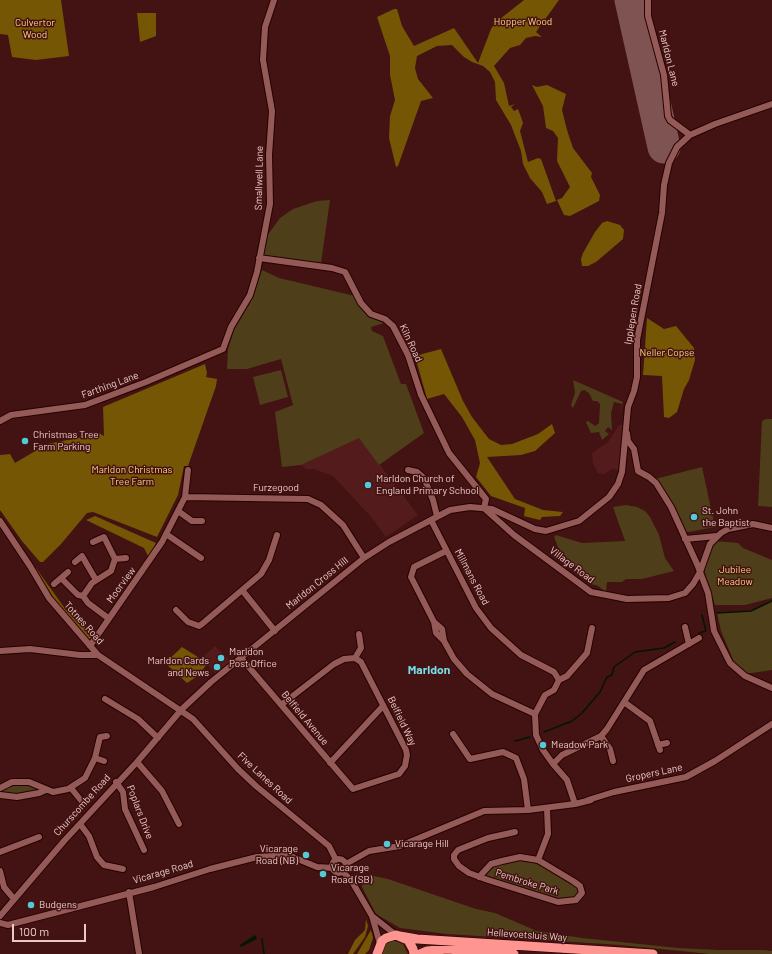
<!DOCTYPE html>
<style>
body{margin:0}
#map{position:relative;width:772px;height:954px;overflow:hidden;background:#431212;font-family:Barlow,sans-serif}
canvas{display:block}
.scale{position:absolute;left:12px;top:924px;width:74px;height:18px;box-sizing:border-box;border:2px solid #eac9c6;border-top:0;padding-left:5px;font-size:12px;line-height:14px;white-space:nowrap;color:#eac9c6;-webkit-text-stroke:3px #431212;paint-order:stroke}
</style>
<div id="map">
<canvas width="772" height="954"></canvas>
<div class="scale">100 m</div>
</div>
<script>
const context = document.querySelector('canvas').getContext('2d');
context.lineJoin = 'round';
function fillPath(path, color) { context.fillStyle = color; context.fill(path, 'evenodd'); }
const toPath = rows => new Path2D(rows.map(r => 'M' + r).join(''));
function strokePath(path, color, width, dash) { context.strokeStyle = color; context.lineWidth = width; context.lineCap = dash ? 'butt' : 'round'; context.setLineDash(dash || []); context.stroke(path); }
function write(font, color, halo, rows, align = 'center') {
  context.font = font + ' Barlow,sans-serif'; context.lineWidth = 3; context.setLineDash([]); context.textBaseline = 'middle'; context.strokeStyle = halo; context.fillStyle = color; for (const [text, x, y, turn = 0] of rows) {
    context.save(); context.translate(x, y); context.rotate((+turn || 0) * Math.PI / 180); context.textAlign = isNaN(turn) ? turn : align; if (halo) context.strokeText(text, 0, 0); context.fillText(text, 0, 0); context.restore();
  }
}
const built = toPath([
 [619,425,623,425,619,470,612,469,604,474,598,473,593,464,592,453,608,442],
 [359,437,418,515,386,537,372,518,333,476,314,469,306,469,301,465],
 [215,646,235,665,218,677,202,658]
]);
const green = toPath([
 [330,200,321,263,262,256,267,236,280,218,293,209,317,201],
 [262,270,279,278,355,296,362,308,372,318,384,323,371,327,372,331,383,336,401,384,406,384,424,433,379,465,359,438,301,465,282,467,275,412,293,405,281,359,247,369,227,369,228,349,234,330,250,303],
 [281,370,288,397,260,405,253,377],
 [573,380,623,402,619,416,622,404,614,402,611,413,612,430,608,427,605,431,609,434,602,440,599,432,591,433,586,422,588,421,595,426,599,423,600,404,597,401,593,401,589,393,584,390,581,391,573,408,571,405,575,393],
 [766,419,772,419,772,507,758,506,762,421],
 [702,467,715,527,683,533,655,479],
 [626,505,637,507,645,511,650,517,659,535,665,558,674,571,642,579,626,579,622,582,607,582,606,592,598,586,588,583,558,547,554,537,556,535,582,543,625,541,613,507],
 [715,541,738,543,743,548,772,560,772,598,745,605,715,605,706,577,704,567],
 [772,601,772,670,745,674,734,662,721,631,717,613,751,611],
 [21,785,31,786,40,790,9,795,0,792,8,787],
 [517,860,529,860,538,863,577,886,580,894,576,898,559,900,487,877,486,873,493,867,503,863],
 [369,875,388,879,476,909,495,913,537,931,582,938,678,948,719,950,763,950,772,951,772,954,710,954,621,945,447,934,400,928,376,914,362,887,363,879],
 [392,940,403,944,408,954,378,954,381,946]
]);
const forest = toPath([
 [0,0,61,0,69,56,36,60,12,57,8,35,0,34],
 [524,0,559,0,536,32,542,37,535,36,526,38,520,45,510,48,494,66,504,83,509,106,515,104,511,107,514,111,518,109,521,117,523,123,520,131,528,162,538,158,541,159,556,201,547,204,542,192,530,178,523,164,521,151,511,125,496,100,495,82,490,72,483,66,472,62,464,57,452,45,437,46,417,56,415,68,418,79,433,98,421,101,398,166,396,167,389,138,390,116,395,100,390,75,390,56,377,17,394,9,397,9,402,26,414,46,454,28,478,63,491,29,495,23],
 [137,13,156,13,156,36,140,42],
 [532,85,537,87,547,85,566,94,562,110,567,130,573,148,592,173,591,177,600,195,599,201,570,216,564,215,557,200,562,198,570,187,557,161,558,138,553,131,546,128,543,106],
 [607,221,620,225,624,230,623,239,596,262,588,266,582,266,581,259,583,253,595,232,602,223],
 [647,318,664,329,676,326,694,348,695,360,689,380,684,389,677,412,669,418,664,417,662,376,643,375],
 [441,349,463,401,472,417,489,439,501,445,512,444,538,434,552,424,555,433,535,451,521,455,487,457,515,499,543,510,563,512,560,516,542,517,540,520,524,516,525,508,491,496,476,477,480,463,475,440,462,417,444,394,427,399,415,356],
 [205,364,207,373,206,377,217,379,216,386,188,466,184,466,178,495,157,537,93,512,87,513,61,544,43,562,40,562,22,541,0,510,0,455,10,454,15,463,47,444,83,437,86,433,97,432,104,436,103,407],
 [95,516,156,543,149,558,144,548,86,520],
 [36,568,66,610,94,635,89,642,55,603,35,572],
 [182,647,201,659,206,665,199,675,187,683,165,663],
 [366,919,368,926,365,937,353,954,348,954,355,940,365,930],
 [371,930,373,938,369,950,365,954,357,954]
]);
const water = toPath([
 [255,935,257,939,241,947,240,945]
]);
const stream = toPath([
 [717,613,751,611,772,601],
 [699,633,706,631,702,615],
 [544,732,572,721,582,713,600,692,607,677,612,675,614,667,635,652,664,648,675,642],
 [515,741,530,737],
 [262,939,264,954]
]);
const runway = toPath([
 [631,0,664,147]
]);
const minor = toPath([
 [648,0,648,16,664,75,668,116,670,120,690,135],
 [259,258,332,268,345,272,361,303,371,314,385,319,393,326,408,355,421,395,449,453,486,499,484,508],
 [0,421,11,415,85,405,146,382,223,349,231,327,250,295,257,272,270,204,269,155,272,111,263,60,265,27,274,0],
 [627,433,628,441,634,449,638,471,649,477,656,483,671,507,697,564,708,593,714,631,730,663,745,676,772,688],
 [408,470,417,472,424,478,433,500,437,516],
 [185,497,308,499,321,505,343,525,364,558],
 [485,509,514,535,591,592,627,599,669,598,685,593,693,584,700,572,710,544,721,533,728,529,753,524,772,528],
 [178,511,192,521,202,521],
 [431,520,476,608,491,628,521,655,554,672,559,680],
 [0,521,30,566,49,598,98,655,193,719,238,769,256,786,329,846,336,860],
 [166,534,201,558],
 [685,539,717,536],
 [93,542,104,537,115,559,111,571,92,583,83,596,88,603,108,618],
 [115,559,126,558],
 [75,562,82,556,96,580],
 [68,572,61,578,78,595,83,596],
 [54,584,61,578],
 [242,590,275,631],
 [176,610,188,622,199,626,202,624,261,574,269,560,277,535],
 [434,622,442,629,444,641,454,659,467,674,492,694,535,714],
 [685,627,689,644],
 [444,641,436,633,434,622,411,577,414,567,446,551],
 [90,646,162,542,185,497,188,470],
 [0,651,30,649,80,655,98,655],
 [242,659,353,789,399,774,405,766,407,755,406,750,361,662,355,658],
 [105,699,138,719,158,738],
 [624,702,650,721,660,750],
 [281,705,334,664,344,659,355,658,361,648,359,634],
 [453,734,470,759,503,752,516,758,524,779,528,810],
 [601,736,610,749,613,761],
 [658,745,667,743],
 [95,758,104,761],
 [137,762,162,791,179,824],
 [330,763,383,706],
 [553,764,543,750,536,735,535,714,545,695,554,690,559,680,567,676,587,653,592,628],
 [116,782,123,792,125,809,144,850],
 [0,788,12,782,29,782,53,792,68,789,85,778,95,758,100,737,107,736],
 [71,788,83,803],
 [0,795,17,797,39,793,46,790],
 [588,800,614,792,686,777,715,761,772,724],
 [575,804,567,780,553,764,562,755,601,736,607,729,644,670,699,638],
 [80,824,89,836,97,857,104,865,123,869],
 [515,832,488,838,458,850,454,855,454,859,459,866,469,873,488,880,558,902,576,900,582,893,580,886,573,881,538,860,548,834,547,808],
 [0,852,39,837],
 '332 866a7 7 0 1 1 14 0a7 7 0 1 1-14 0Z',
 [346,864,369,851,400,846,484,811,528,810,575,804,591,800],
 [0,871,4,887,14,899],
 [343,872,351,880,372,916,380,944],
 [479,877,491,864,502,861,520,857,538,860],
 [129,892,139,954],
 [0,916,64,841,137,762,182,709,211,682,364,558,389,542,450,510,470,507,492,509,535,529,546,531,579,521,609,497,618,484,622,472,628,407,634,391,637,377,637,340,662,213,664,185,669,163,677,147,690,135,715,124,772,104],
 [372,916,396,935],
 [0,923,8,925,154,887,210,869,257,857,288,855,317,867,333,868]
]);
const highway = toPath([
 [400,936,417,939,653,954],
 [377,954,382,941,386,938,396,935,408,940,413,949,414,954],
 [420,954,427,951,447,949,514,954]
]);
const markers = [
 [25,441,4,"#52cbd7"],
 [368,485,4,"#52cbd7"],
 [694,517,4,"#52cbd7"],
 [221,658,4,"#52cbd7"],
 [217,667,4,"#52cbd7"],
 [543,745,4,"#52cbd7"],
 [387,844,4,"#52cbd7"],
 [306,855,4,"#52cbd7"],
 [323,874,4,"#52cbd7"],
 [31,905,4,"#52cbd7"]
];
const parkNames = [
 ["Hopper Wood",523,22],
 ["Culvertor",35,23],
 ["Wood",35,35],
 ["Neller Copse",667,353],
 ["Marldon Christmas",132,470],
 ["Tree Farm",132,482],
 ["Jubilee",735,570],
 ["Meadow",735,582]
];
const streetNames = [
 ["Marldon Lane",669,58,76],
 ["Smallwell Lane",259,178,-89],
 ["Ipplepen Road",633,314,-80],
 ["Kiln Road",411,343,65],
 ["Farthing Lane",110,385,-20],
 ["Furzegood",276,488],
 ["Village Road",572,565,37],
 ["Millmans Road",472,577,62],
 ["Marldon Cross Hill",317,583,-39],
 ["Moorview",121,585,-54],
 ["Totnes Road",84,623,48],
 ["Belfield Avenue",305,718,50],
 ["Belfield Way",402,721,64],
 ["Gropers Lane",654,773,-12],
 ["Five Lanes Road",265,778,43],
 ["Churscombe Road",82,805,-48],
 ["Poplars Drive",140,812,69],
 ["Vicarage Road",163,872,-16],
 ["Pembroke Park",527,882,17],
 ["Hellevoetsluis Way",527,935,4]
];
const poiNames = [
 ["Christmas Tree",33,435],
 ["Farm Parking",33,447],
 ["Marldon Church of",376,479],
 ["England Primary School",376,491],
 ["St. John",702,511],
 ["the Baptist",702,523],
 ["Marldon",229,652],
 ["Post Office",229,664],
 ["Marldon Cards",209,661,"right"],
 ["and News",209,673,"right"],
 ["Meadow Park",551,745],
 ["Vicarage Hill",395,844],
 ["Vicarage",298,849,"right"],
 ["Road (NB)",298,861,"right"],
 ["Vicarage",331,868],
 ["Road (SB)",331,880],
 ["Budgens",39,905]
];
const quarterNames = [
 ["Marldon",429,670]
];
fillPath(built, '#531b1b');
fillPath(green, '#4f3e1a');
fillPath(forest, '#755604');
fillPath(water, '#001700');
strokePath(stream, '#001700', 1.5);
strokePath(runway, '#7e5352', 33);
strokePath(minor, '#270001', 8);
strokePath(highway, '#270001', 10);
strokePath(minor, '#935a57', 6);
strokePath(highway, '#ff9590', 9);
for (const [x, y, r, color] of markers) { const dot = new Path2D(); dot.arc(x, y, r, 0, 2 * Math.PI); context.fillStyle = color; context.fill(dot); strokePath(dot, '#431212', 1.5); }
write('10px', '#ffd580', '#431212', parkNames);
write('10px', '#eac9c6', '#431212', streetNames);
write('10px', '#eac9c6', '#431212', poiNames, 'left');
write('bold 12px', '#74dfe9', '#431212', quarterNames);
</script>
